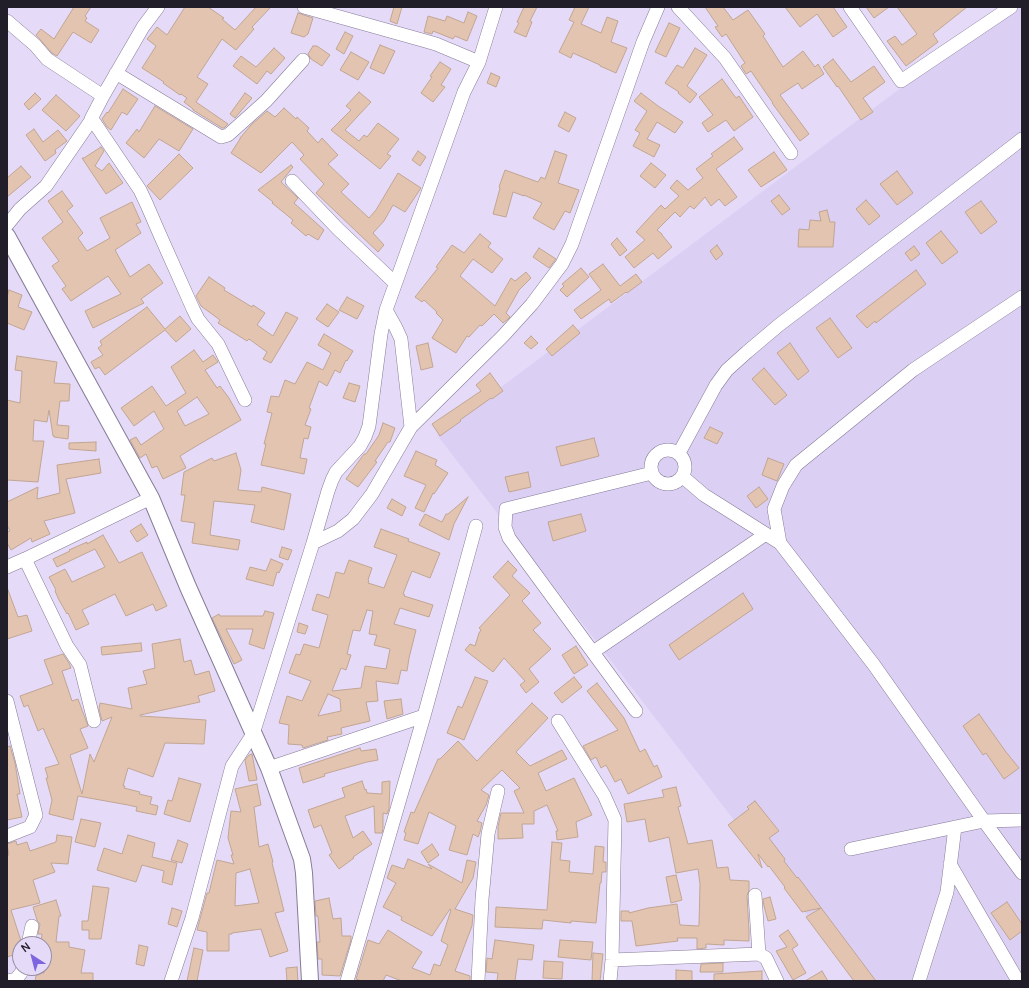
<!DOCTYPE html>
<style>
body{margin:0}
#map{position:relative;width:1029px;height:988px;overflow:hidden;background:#e5daf8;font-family:Manrope,sans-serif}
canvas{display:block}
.frame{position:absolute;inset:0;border:8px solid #221e29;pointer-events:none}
.north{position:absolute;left:12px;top:936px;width:40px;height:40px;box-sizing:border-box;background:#e5daf8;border:1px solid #978fa5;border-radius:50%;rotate:324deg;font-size:11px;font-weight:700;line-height:16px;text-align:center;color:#221e29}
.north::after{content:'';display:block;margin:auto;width:14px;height:18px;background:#7d65e0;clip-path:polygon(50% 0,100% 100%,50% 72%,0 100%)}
</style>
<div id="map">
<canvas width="1029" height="988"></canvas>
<div class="frame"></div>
<div class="north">N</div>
</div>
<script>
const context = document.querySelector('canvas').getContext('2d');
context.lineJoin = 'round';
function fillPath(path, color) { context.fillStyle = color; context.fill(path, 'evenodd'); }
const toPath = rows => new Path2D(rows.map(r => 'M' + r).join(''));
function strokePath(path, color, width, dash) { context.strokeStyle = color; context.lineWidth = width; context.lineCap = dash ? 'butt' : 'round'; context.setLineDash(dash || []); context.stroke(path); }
const built = toPath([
 [1009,7,1022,7,1022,981,858,981,437,435]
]);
const building = toPath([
 [74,7,91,7,85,16,87,18,85,21,99,30,91,43,73,32,57,56,52,53,36,35,41,29,54,39,74,7],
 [185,7,208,7,224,18,222,19,235,30,256,7,271,7,252,27,254,29,236,50,222,39,197,77,208,84,196,102,228,124,224,128,222,128,193,110,193,109,184,102,187,98,181,94,180,95,163,83,164,82,142,68,156,46,147,39,157,27,167,35,185,7],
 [394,7,402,7,397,24,390,21,394,7],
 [524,7,537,7,530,21,532,22,526,37,514,32,519,23,517,22,524,7],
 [575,7,589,7,581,24,601,33,607,17,618,21,611,42,627,48,616,73,600,66,600,65,573,53,571,58,559,52,574,22,569,20,575,7],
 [705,7,723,7,733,20,748,10,765,34,763,36,783,67,803,51,815,67,818,64,824,74,802,89,798,83,780,95,809,134,800,141,772,103,773,103,764,90,751,71,746,74,741,66,745,63,726,34,722,37,715,27,718,26,705,7],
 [785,7,833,7,847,27,833,37,817,14,800,27,785,7],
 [866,7,889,7,874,18,866,7],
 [897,7,967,7,933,34,938,42,906,66,887,41,895,36,902,45,917,34,897,7],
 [468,12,477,16,467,41,455,36,453,39,433,31,432,34,424,32,428,16,445,21,447,16,464,23,468,12],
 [298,13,313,18,308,34,304,37,291,33,298,13],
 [669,23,680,28,666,57,655,52,669,23],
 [345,32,353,36,344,54,336,49,345,32],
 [380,45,395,51,384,74,370,68,380,45],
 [313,46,317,46,330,55,322,66,311,59,308,54,313,46],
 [274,48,285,58,271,74,267,71,257,84,233,66,241,56,256,67,274,48],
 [695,48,707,55,687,86,697,94,690,103,678,93,679,92,665,83,677,65,683,68,695,48],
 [351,52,369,62,358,80,340,70,351,52],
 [833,59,851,82,874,66,885,82,863,98,873,112,861,120,838,86,837,87,823,67,833,59],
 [440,62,451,69,441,85,445,87,433,102,421,93,432,77,430,76,440,62],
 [491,73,500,77,496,87,487,83,491,73],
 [722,79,736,98,739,96,753,117,734,131,726,120,708,132,702,123,713,115,699,97,722,79],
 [123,89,138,99,127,115,122,112,111,130,107,127,102,119,107,112,108,113,123,89],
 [359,92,371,102,345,130,359,141,364,135,367,137,378,123,399,139,387,154,391,156,380,169,331,130,351,110,346,106,359,92],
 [35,93,41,99,29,110,24,104,35,93],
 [245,93,252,98,235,118,230,114,245,93],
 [641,93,658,106,683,122,675,133,657,122,647,139,660,145,654,157,633,146,640,133,635,130,647,111,634,101,641,93],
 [56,95,80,116,66,131,42,110,56,95],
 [155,106,193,129,179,151,159,139,144,158,126,143,137,129,139,132,155,106],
 [284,108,296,119,297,117,309,128,307,131,318,143,322,138,338,155,328,164,349,184,341,192,369,218,376,210,398,173,421,188,405,212,393,205,384,221,373,233,384,245,378,252,316,193,324,184,300,159,304,155,292,142,261,173,231,153,240,139,240,138,251,125,267,111,275,117,284,108],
 [565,112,576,118,569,132,558,126,565,112],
 [34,129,43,142,58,130,67,141,55,150,56,153,45,161,26,135,34,129],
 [734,137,743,149,716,169,737,197,725,206,719,199,711,206,705,197,694,209,690,206,680,217,675,212,657,230,662,234,662,235,672,247,658,259,653,253,634,268,625,257,645,240,636,232,661,205,665,209,679,196,670,188,677,180,688,190,703,178,696,169,713,156,711,154,734,137],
 [101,147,104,151,95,166,102,171,109,163,123,183,106,194,82,158,84,158,101,147],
 [418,151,426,157,420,166,412,160,418,151],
 [555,151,567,155,558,183,579,190,570,213,565,211,554,230,533,218,542,203,524,195,524,196,513,192,506,217,493,214,500,188,499,187,505,170,538,182,541,177,545,179,555,151],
 [774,152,787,170,761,187,748,170,774,152],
 [179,154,193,168,160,200,147,186,179,154],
 [651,163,666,175,655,188,640,176,651,163],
 [291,165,293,167,281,182,298,198,294,203,324,230,318,240,308,234,306,236,291,223,293,220,272,203,273,202,258,190,291,165],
 [21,166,31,177,7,197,7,178,21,166],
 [897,171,913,193,897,205,880,184,897,171],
 [62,191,73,206,67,211,83,233,78,238,87,251,110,238,100,218,132,202,141,222,136,224,141,233,115,250,130,277,149,264,163,283,141,299,144,303,93,328,85,311,121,294,108,276,71,301,62,289,66,286,52,266,59,261,42,238,63,222,48,201,62,191],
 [779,195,790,209,782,215,771,201,779,195],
 [866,200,880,216,869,225,856,209,866,200],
 [981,201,997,222,981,234,965,212,981,201],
 [827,210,830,222,835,222,833,247,798,247,799,229,809,230,810,220,821,221,819,212,827,210],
 [941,231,958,252,942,264,926,243,941,231],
 [480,234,491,243,488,247,503,259,492,273,473,259,460,276,495,306,511,278,515,281,526,272,531,278,519,290,506,313,510,317,508,319,503,323,494,314,482,326,480,325,469,337,467,336,456,353,432,338,443,320,436,313,437,312,424,300,422,302,415,297,438,268,436,267,452,245,464,253,480,234],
 [617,238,627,250,620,256,611,244,617,238],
 [717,245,723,254,716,260,710,251,717,245],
 [914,246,920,254,911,261,905,253,914,246],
 [539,248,556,259,549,268,533,257,539,248],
 [603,264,620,286,636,274,642,282,627,293,626,292,611,303,609,299,581,319,574,310,601,290,589,274,603,264],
 [581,268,589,277,567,297,560,290,564,286,562,284,581,268],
 [916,270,926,284,876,323,875,321,867,328,856,316,916,270],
 [209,277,225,288,224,290,252,307,253,305,265,313,257,325,273,336,286,312,298,318,271,363,263,359,267,352,249,339,247,341,218,323,220,320,201,306,196,296,209,277],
 [9,290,22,295,18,307,32,312,24,330,7,323,7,297,9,290],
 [347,297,364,306,357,319,339,310,347,297],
 [327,304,339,312,328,327,316,319,327,304],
 [147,307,165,329,180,316,191,329,176,342,165,330,105,375,99,367,95,369,91,362,103,355,98,348,102,345,100,341,147,307],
 [830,318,852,348,838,358,816,328,830,318],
 [573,325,580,333,552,356,546,349,573,325],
 [324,334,353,351,347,361,346,360,340,373,335,370,327,386,319,381,309,408,311,409,305,425,311,427,308,439,304,438,300,458,307,459,304,474,261,465,266,444,264,444,272,413,267,412,271,396,279,397,285,380,295,384,307,362,323,370,331,353,318,345,324,334],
 [531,336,538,343,531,349,524,343,531,336],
 [428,343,433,367,421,370,416,346,428,343],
 [790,343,809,371,798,380,777,353,790,343],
 [194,350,203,362,213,355,218,362,205,370,217,388,220,386,229,398,241,420,198,445,180,456,186,468,163,479,157,466,152,468,146,454,140,458,130,440,136,437,141,445,164,429,154,411,134,426,121,408,152,386,166,406,186,393,171,367,194,350],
 [197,397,209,414,185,426,177,411,197,397],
 [17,356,57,362,54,383,70,384,69,401,60,401,57,425,69,426,68,439,54,437,54,436,53,436,49,410,47,422,34,420,33,441,44,441,38,482,7,480,7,400,20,403,22,371,15,370,17,356],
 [764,368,787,395,775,405,752,379,764,368],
 [490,373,503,391,492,399,491,398,460,420,461,421,440,436,432,424,481,391,476,385,490,373],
 [349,383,360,386,355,402,343,398,349,383],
 [383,423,395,428,390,442,388,442,375,461,377,462,358,487,346,479,364,454,366,454,379,435,383,423],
 [710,427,723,433,717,444,704,438,710,427],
 [594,438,599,456,561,466,556,447,594,438],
 [96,442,96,451,69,449,69,443,96,442],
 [416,451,437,460,435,465,448,473,434,494,433,493,424,512,415,508,426,485,404,476,416,451],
 [236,453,241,470,238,490,261,492,262,487,291,494,284,530,251,522,255,505,214,501,210,535,240,540,238,550,192,543,195,523,181,521,185,495,181,495,184,472,212,458,214,461,236,453],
 [768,458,784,464,777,481,762,475,768,458],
 [99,459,101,473,66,479,75,513,44,521,50,534,32,542,31,538,11,550,7,543,7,532,10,531,7,525,7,502,38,487,37,499,60,493,57,465,99,459],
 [528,472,531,487,509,492,505,477,528,472],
 [759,487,768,499,756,508,747,496,759,487],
 [468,497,454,524,449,540,419,525,425,514,442,522,446,514,448,514,468,497],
 [392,499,406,507,402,516,387,508,392,499],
 [581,514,586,531,553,541,548,522,581,514],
 [141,524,148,535,137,542,130,531,141,524],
 [381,529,409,539,408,541,440,553,430,578,412,571,403,594,405,595,404,596,433,605,429,617,400,608,394,624,416,630,409,658,407,671,401,670,398,684,376,681,378,701,366,702,370,721,341,728,342,734,327,737,328,740,303,748,302,745,288,744,289,725,279,723,287,696,302,701,311,681,289,673,296,654,300,655,304,644,319,648,328,615,312,610,317,594,329,598,336,572,344,574,349,560,372,568,368,580,369,581,368,583,384,588,397,555,374,547,381,529],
 [367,610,373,611,369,634,377,635,374,645,390,649,386,669,365,666,361,688,332,691,341,668,346,670,351,655,347,654,353,630,360,631,367,610],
 [328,694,340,699,341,711,318,716,328,694],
 [103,535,119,563,142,552,167,606,156,611,153,604,126,616,115,594,82,610,89,624,76,630,68,613,67,614,59,600,55,591,56,590,49,577,65,569,72,582,105,567,95,549,57,567,53,559,70,551,69,550,87,542,87,544,103,535],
 [282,547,292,550,288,560,279,557,282,547],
 [271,559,283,564,279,573,277,572,273,586,246,579,250,567,266,571,271,559],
 [508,561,517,570,512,576,530,593,522,601,541,623,533,630,551,649,529,669,539,682,526,693,520,685,525,681,504,658,493,672,465,650,470,644,475,646,479,633,481,630,479,628,510,595,493,577,508,561],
 [8,590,18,617,27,615,32,631,7,639,7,591,8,590],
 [743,593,753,609,679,660,669,645,743,593],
 [265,611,274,613,264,649,249,644,253,629,226,629,242,660,234,664,212,618,219,614,220,616,263,616,265,611],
 [299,623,308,626,305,634,297,632,299,623],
 [180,639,184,662,191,660,195,675,209,671,215,691,198,696,200,702,140,715,140,716,206,720,204,744,165,743,153,777,128,768,123,786,125,786,124,788,140,792,139,794,152,797,150,804,158,806,156,815,136,811,137,807,128,805,78,796,73,820,49,814,52,800,46,778,48,778,45,768,59,764,43,728,38,731,28,705,24,707,20,696,53,684,44,660,63,654,69,663,71,668,62,671,72,701,78,699,88,726,80,729,88,748,70,755,82,794,90,754,94,762,112,717,102,721,99,709,100,703,132,709,128,688,147,684,143,671,155,668,152,644,180,639],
 [141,643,142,651,102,655,101,647,141,643],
 [576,646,588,665,574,674,562,655,576,646],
 [475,677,488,681,464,740,447,733,458,706,462,708,475,677],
 [574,677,582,687,562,703,554,693,574,677],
 [597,683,624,718,640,752,645,749,654,767,657,765,662,777,628,794,621,779,615,782,606,765,601,768,596,757,591,760,583,746,618,730,587,691,597,683],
 [401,699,403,714,387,719,384,701,401,699],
 [532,703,548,718,516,752,530,766,562,750,567,759,538,773,546,791,574,778,592,815,576,822,578,837,557,840,556,831,558,831,547,805,534,811,534,824,522,824,523,838,498,839,498,827,501,813,524,813,514,791,520,788,502,770,481,790,489,795,486,805,477,821,482,823,480,832,478,837,473,834,467,855,449,850,456,826,429,812,418,844,404,840,406,833,404,832,411,812,414,813,438,759,440,759,458,741,477,761,532,703],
 [979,714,1006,752,1019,768,1004,779,986,753,983,755,963,726,979,714],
 [10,746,15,763,20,794,17,794,22,817,7,820,7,747,10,746],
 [360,748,361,751,376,749,378,760,367,762,324,774,325,776,303,783,299,768,360,748],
 [252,754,257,780,249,781,245,760,249,755,252,754],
 [179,778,201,784,190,822,164,814,168,800,172,801,179,778],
 [362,781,365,790,366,789,367,793,382,794,382,782,390,781,389,809,387,814,383,813,383,828,382,833,375,833,374,806,345,816,353,838,363,831,372,844,353,857,354,858,339,869,329,855,332,853,321,825,314,828,308,810,345,797,342,788,362,781],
 [257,784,261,805,254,807,259,847,268,844,273,862,272,863,284,911,275,913,288,951,270,957,261,929,232,933,232,934,229,934,229,951,207,951,207,932,197,930,207,893,209,893,217,860,234,864,231,855,233,855,228,838,231,811,241,812,235,789,257,784],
 [250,869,259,903,235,906,236,873,250,869],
 [676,787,681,806,678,807,688,844,712,840,717,868,728,867,730,880,749,881,749,890,747,896,749,931,749,941,724,940,724,945,706,944,706,948,697,949,697,938,677,938,678,941,636,946,632,921,621,921,621,911,629,911,629,913,648,908,677,904,680,925,699,926,700,884,698,869,676,873,669,837,649,842,645,819,627,822,624,804,664,797,662,790,676,787],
 [755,801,779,831,769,838,785,859,784,861,797,878,798,877,876,981,854,981,806,917,821,908,802,912,784,888,785,887,769,866,768,867,758,854,762,868,728,825,749,809,747,807,755,801],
 [81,819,101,823,95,847,75,842,81,819],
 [57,835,72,837,68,864,51,863,55,872,33,880,40,903,11,910,21,941,20,953,7,957,7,856,9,855,7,844,16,841,17,845,27,842,30,851,56,842,57,835],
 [128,835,155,843,152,857,177,863,172,885,162,882,164,871,142,865,136,882,97,870,104,848,122,854,128,835],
 [178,840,188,844,182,863,171,860,178,840],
 [552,842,562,843,560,860,570,861,569,872,593,874,595,846,604,847,603,862,606,862,606,872,602,872,601,883,600,883,596,923,571,921,571,923,543,920,542,929,495,927,496,907,547,910,552,842],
 [432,844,439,855,428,863,421,852,432,844],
 [408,859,432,869,428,864,462,883,467,860,476,862,473,878,455,909,473,915,472,926,455,971,470,976,470,981,402,981,386,975,383,981,361,981,356,979,368,940,379,944,388,930,422,952,412,968,430,975,434,964,440,966,448,945,441,941,451,910,450,909,432,936,401,920,402,917,383,907,396,883,387,878,392,865,404,869,408,859],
 [676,875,682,900,671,903,666,877,676,875],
 [93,886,109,888,101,939,89,939,89,930,82,930,82,921,88,921,93,886],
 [770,897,776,919,768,921,764,906,763,899,770,897],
 [329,898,333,919,341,918,342,936,351,936,351,940,340,976,322,975,322,959,318,959,317,942,320,942,318,916,316,916,315,901,329,898],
 [56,900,61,916,59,916,56,942,69,942,69,947,85,950,81,973,93,973,93,981,35,981,37,971,44,973,44,944,41,944,42,934,38,934,40,924,37,920,33,907,56,900],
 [1007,902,1022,924,1022,931,1010,940,991,913,1007,902],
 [172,908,182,911,177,927,168,924,172,908],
 [788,930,798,945,792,949,806,973,793,980,776,951,787,947,779,936,788,930],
 [495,940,534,945,532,960,518,959,515,981,497,981,498,973,486,972,487,958,492,959,495,940],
 [560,940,593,942,591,960,558,957,560,940],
 [139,945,148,947,144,966,136,964,139,945],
 [194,948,203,950,197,981,187,981,194,948],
 [593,953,603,954,600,981,592,981,593,953],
 [544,961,563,962,562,979,543,978,544,961],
 [723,963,723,972,700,972,701,964,723,963],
 [297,967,298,981,287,981,286,968,297,967],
 [676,970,692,971,692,981,676,981,676,970],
 [762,971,762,981,714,981,714,974,762,971],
 [822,971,828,981,805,981,822,971]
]);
const minor = toPath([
 [304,7,422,40,436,44,479,62],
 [678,7,725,58,791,153],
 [850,7,901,81,1011,7],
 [7,21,35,45,47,59,103,96],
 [116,73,221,137,228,135,266,101,303,60],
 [92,119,140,190,147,205,160,235,193,309,198,319,218,344,245,400],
 [292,181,338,229,395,283],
 [7,225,20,209,46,186,92,119,91,119,103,96,143,27,158,7],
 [411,427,503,336,532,304,562,264,572,244,643,42,658,7],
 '651 467a17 17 0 1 1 34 0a17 17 0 1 1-34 0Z',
 [679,453,716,385,727,370,747,352,779,325,925,214,1022,139],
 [683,477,704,495,780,543,874,665,984,821,1022,873],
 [313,543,328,491,332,480,336,472,360,446,365,437,369,426,381,334,386,310,464,92,479,62,496,7],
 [780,543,774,509,783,486,796,465,913,370,1022,297],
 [25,559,67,646,80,665,94,721],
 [7,567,25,559,151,498],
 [593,652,766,534],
 [7,701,36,815,30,827,7,836],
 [636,711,509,538,505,527,506,509,652,473],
 [558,721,604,795,615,820,612,960,610,981],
 [269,768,424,716],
 [851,849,984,821,1022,820],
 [950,864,1018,981],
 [755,895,759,954,766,958,777,981],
 [28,944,32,926],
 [612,960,759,954],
 [7,981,16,979,21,973,23,968],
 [171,981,192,918,232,766,253,734,313,543,338,531,353,519,372,494,411,427,401,339,396,328,386,310],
 [347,981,424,716,476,526],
 [478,981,482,899,488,834,498,791],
 [919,981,947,892,955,827]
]);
const major = toPath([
 [7,236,151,498,188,587,269,768,302,859,304,873,310,981]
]);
fillPath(built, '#dccff4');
fillPath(building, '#e2c4b1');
strokePath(building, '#c1a592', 1);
strokePath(minor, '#867c98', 14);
strokePath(major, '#867c98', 18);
strokePath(minor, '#fff', 13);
strokePath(major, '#fff', 16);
</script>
